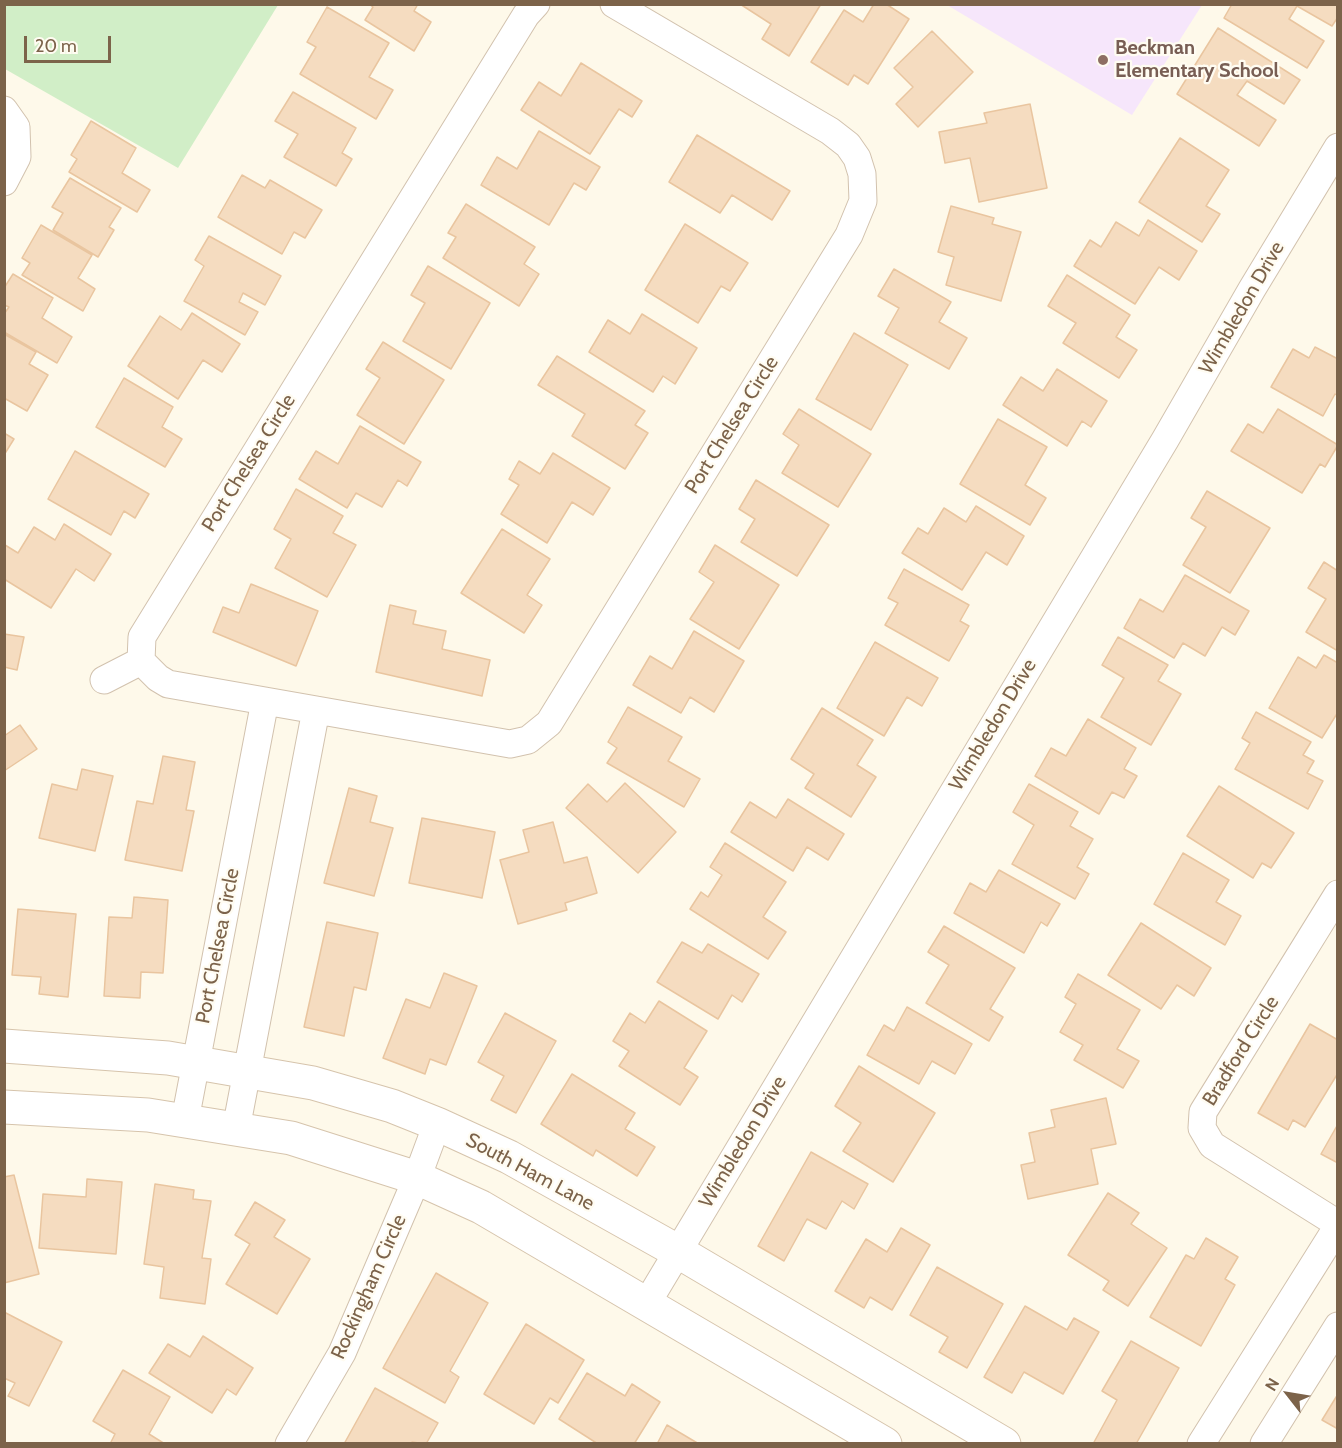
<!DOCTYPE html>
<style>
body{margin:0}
#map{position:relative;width:1342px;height:1448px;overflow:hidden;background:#fef9ea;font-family:Cabin,sans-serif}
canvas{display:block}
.frame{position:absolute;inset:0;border:6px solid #7c634a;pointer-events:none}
.north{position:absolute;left:1258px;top:1364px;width:60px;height:60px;-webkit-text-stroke:4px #fffcf2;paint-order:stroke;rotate:301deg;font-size:16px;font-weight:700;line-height:24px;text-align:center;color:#7c634a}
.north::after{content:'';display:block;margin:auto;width:21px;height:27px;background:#7c634a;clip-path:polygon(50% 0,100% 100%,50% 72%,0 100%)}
.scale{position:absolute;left:24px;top:36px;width:87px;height:27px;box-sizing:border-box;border:3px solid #7c634a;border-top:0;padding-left:8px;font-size:18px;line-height:21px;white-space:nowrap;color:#7c634a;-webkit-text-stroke:4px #fffcf2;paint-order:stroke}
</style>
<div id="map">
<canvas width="1342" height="1448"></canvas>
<div class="frame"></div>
<div class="north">N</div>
<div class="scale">20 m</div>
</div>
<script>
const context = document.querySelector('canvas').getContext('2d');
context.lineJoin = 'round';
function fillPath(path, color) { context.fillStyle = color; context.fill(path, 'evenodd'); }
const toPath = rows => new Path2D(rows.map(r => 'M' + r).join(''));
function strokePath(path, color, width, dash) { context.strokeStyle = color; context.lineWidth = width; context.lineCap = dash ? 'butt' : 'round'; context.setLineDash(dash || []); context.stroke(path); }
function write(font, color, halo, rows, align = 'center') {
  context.font = font + ' Cabin,sans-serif'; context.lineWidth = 4.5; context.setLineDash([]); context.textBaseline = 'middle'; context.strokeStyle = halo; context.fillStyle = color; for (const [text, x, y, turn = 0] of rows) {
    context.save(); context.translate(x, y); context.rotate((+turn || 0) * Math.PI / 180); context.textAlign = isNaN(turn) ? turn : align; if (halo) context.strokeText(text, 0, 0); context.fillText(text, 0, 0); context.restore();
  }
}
const education = toPath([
 [947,5,1202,5,1132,115]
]);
const green = toPath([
 [5,4,277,4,278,5,178,168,5,69]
]);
const building = toPath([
 [369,4,418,4,414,11,431,22,414,51,365,20,373,7,369,4],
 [740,4,821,4,789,56,762,39,771,24,740,4],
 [874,4,886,4,909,19,868,84,854,75,848,85,811,62,844,10,863,22,874,4],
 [1232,4,1338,4,1338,17,1332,26,1297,6,1289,19,1324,41,1307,68,1224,18,1232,4],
 [327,7,389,43,369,77,393,90,376,119,300,74,316,47,307,42,327,7],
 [1218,28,1300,80,1284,104,1247,81,1237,95,1276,120,1259,146,1177,94,1218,28],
 [932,31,973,72,918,127,896,104,913,87,894,68,932,31],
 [581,63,642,101,632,117,619,109,590,154,521,110,539,82,561,96,581,63],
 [293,92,356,128,342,153,352,159,336,186,284,157,298,134,275,121,293,92],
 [1030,104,1047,188,979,202,970,158,945,163,939,132,987,123,984,113,1030,104],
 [91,121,136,148,122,173,150,190,137,212,69,172,77,159,71,155,91,121],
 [539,131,600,167,586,190,574,183,549,225,481,185,497,157,517,169,539,131],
 [697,135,790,191,772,220,732,195,720,213,669,182,697,135],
 [1180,138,1229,170,1206,206,1220,214,1202,242,1139,202,1180,138],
 [242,175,265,188,270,180,322,210,305,238,294,232,282,254,218,217,242,175],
 [70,178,121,208,109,227,114,230,98,257,53,230,63,213,52,207,70,178],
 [466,204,535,247,524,264,539,274,519,306,443,258,456,237,448,233,466,204],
 [951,206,994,218,992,224,1021,232,1001,301,946,285,954,257,938,252,951,206],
 [1148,220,1197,251,1179,280,1159,267,1135,304,1074,266,1090,240,1101,247,1116,222,1139,236,1148,220],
 [685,224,748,263,730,291,721,286,698,323,645,290,685,224],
 [41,225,92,255,78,278,95,289,83,311,22,275,30,263,22,258,41,225],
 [209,236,281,276,265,305,243,293,239,302,258,312,245,335,184,301,204,266,195,260,209,236],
 [428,266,490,303,451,369,403,341,425,303,411,295,428,266],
 [894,269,951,302,939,322,967,338,949,369,885,333,899,308,878,296,894,269],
 [13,274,53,298,42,318,72,337,57,363,4,332,4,314,9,307,4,305,4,288,13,274],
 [1067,275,1130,315,1116,337,1137,350,1119,378,1063,343,1076,323,1048,306,1067,275],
 [192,313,240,344,222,372,203,360,178,399,128,366,160,316,181,330,192,313],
 [642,314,697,348,675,384,663,376,653,392,589,352,608,320,630,334,642,314],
 [854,333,908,365,871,430,816,399,854,333],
 [4,334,36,352,29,364,48,375,27,411,4,398,4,334],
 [383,342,444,380,404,444,357,415,380,378,366,369,383,342],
 [1315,347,1338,359,1338,396,1335,394,1323,416,1271,387,1293,349,1309,358,1315,347],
 [557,356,645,411,635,425,648,433,625,469,572,436,585,414,538,385,557,356],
 [1057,369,1107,401,1091,427,1082,421,1067,446,1003,405,1021,377,1043,391,1057,369],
 [124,378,173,407,162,427,182,439,165,467,96,427,124,378],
 [799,409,871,454,838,507,782,473,799,445,783,434,799,409],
 [1278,409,1338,445,1325,467,1320,464,1302,493,1231,451,1248,424,1263,433,1278,409],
 [998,419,1047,447,1025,485,1046,498,1030,525,960,484,998,419],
 [360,426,421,462,407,486,398,480,382,507,356,493,347,508,299,479,316,451,338,464,360,426],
 [4,433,14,439,4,455,4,433],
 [75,451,149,494,135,518,124,511,111,535,48,499,75,451],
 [553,453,610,488,593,515,572,502,547,543,501,514,519,485,509,479,519,461,540,474,553,453],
 [756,480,829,525,797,576,741,542,755,519,739,509,756,480],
 [296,489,343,516,333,533,356,545,327,597,275,568,291,539,274,529,296,489],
 [1207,491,1270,528,1230,593,1183,565,1206,527,1191,518,1207,491],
 [976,506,1024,536,1007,565,986,552,962,590,902,553,918,528,928,534,944,508,966,522,976,506],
 [64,524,111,554,94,581,76,569,51,608,4,579,4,547,5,545,18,553,34,527,55,540,64,524],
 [502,529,550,559,527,595,542,605,524,633,461,593,502,529],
 [715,545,779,585,739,649,690,619,714,582,699,572,715,545],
 [1324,562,1338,571,1338,651,1306,632,1326,599,1308,588,1324,562],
 [904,569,969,605,960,621,969,626,949,661,885,625,898,603,888,598,904,569],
 [1185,575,1249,611,1235,635,1222,627,1205,656,1183,643,1174,658,1124,628,1140,599,1163,612,1185,575],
 [251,584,318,611,296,666,213,632,223,607,239,613,251,584],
 [390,605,416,611,413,624,446,631,442,649,490,660,482,696,376,672,390,605],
 [694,631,744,661,714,712,690,697,681,713,633,685,650,656,672,669,694,631],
 [4,634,24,637,17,670,4,667,4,634],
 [1118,637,1168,665,1158,681,1181,694,1151,745,1101,717,1124,678,1102,665,1118,637],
 [875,642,938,678,922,706,907,697,884,736,837,708,875,642],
 [1324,655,1338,663,1338,712,1322,738,1269,708,1298,657,1316,668,1324,655],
 [628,707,682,737,668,761,700,779,684,807,607,763,617,748,608,742,628,707],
 [822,708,873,740,857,765,876,777,851,817,805,788,814,774,791,759,822,708],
 [1256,712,1311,742,1303,755,1314,761,1307,773,1323,781,1308,809,1235,769,1250,743,1242,738,1256,712],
 [1088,719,1136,748,1124,769,1137,776,1124,798,1112,792,1099,814,1035,776,1051,748,1066,756,1088,719],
 [20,725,37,749,4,771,4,736,20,725],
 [163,756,195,762,186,810,194,811,182,871,125,860,137,801,153,804,163,756],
 [82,769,113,776,95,851,39,838,52,784,77,790,82,769],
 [625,783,676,832,638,873,566,808,588,784,607,802,625,783],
 [1029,784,1078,812,1070,826,1093,839,1077,867,1089,874,1075,899,1012,864,1034,825,1013,812,1029,784],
 [1219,786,1294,833,1271,868,1262,863,1253,878,1187,836,1219,786],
 [349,788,377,796,370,822,393,828,374,896,324,883,349,788],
 [788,799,844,834,828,860,807,847,793,871,731,832,750,802,776,818,788,799],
 [422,818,495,832,482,898,409,883,422,818],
 [553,822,564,863,587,857,597,893,565,903,567,910,518,924,500,860,529,852,523,830,553,822],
 [725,843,786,882,763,917,786,932,768,959,690,909,701,892,708,897,722,875,710,867,725,843],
 [1183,853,1229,880,1216,902,1241,916,1225,945,1154,904,1183,853],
 [999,870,1060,904,1047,926,1041,922,1024,953,954,913,970,883,986,892,999,870],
 [134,897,168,900,163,973,141,972,140,998,104,996,109,917,132,918,134,897],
 [18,909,76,914,68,997,39,994,41,977,12,975,18,909],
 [327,922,378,933,366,990,354,987,344,1036,304,1027,327,922],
 [1141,923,1211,968,1194,996,1177,985,1161,1009,1108,975,1141,923],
 [944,926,1015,968,990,1009,1003,1017,989,1041,926,1003,949,965,928,952,944,926],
 [682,942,702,953,708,944,759,974,742,1002,732,995,718,1019,657,982,682,942],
 [444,973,477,986,446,1065,430,1059,425,1074,383,1058,406,999,430,1008,444,973],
 [1078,974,1140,1010,1117,1049,1139,1061,1123,1088,1074,1060,1083,1045,1060,1032,1076,1004,1065,997,1078,974],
 [659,1001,707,1031,684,1068,698,1077,680,1105,619,1066,629,1051,613,1041,630,1013,645,1023,659,1001],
 [907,1007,972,1044,955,1074,932,1061,919,1084,867,1055,884,1025,894,1031,907,1007],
 [505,1013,556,1041,516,1113,491,1100,504,1076,478,1062,505,1013],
 [1310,1024,1338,1040,1338,1073,1305,1127,1293,1120,1288,1130,1258,1113,1310,1024],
 [859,1066,935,1113,893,1182,843,1151,861,1123,835,1106,859,1066],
 [572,1074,635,1113,625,1129,655,1147,637,1176,596,1150,593,1156,541,1124,572,1074],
 [1106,1098,1116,1144,1091,1149,1098,1184,1028,1199,1021,1165,1035,1162,1029,1133,1055,1127,1051,1110,1106,1098],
 [1338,1124,1338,1163,1321,1154,1338,1124],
 [811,1152,868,1184,854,1209,842,1201,826,1229,807,1219,784,1261,758,1246,811,1152],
 [14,1175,39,1274,4,1283,4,1177,14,1175],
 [87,1179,122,1182,116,1254,39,1248,43,1194,86,1197,87,1179],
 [155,1184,194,1190,193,1199,211,1201,202,1258,211,1259,205,1304,160,1298,164,1267,144,1264,155,1184],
 [1108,1193,1139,1213,1131,1224,1167,1248,1128,1306,1103,1290,1109,1281,1068,1255,1108,1193],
 [255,1202,285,1220,274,1237,310,1259,277,1314,226,1284,250,1244,235,1235,255,1202],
 [901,1228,930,1245,892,1310,870,1297,864,1308,835,1291,866,1239,887,1252,901,1228],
 [1206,1238,1238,1257,1225,1279,1235,1285,1201,1346,1150,1317,1186,1255,1194,1259,1206,1238],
 [937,1267,1003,1304,967,1368,939,1352,948,1337,910,1315,937,1267],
 [436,1273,488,1303,450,1371,459,1377,445,1403,383,1368,436,1273],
 [1025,1306,1067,1330,1074,1318,1099,1332,1063,1394,1024,1372,1012,1393,984,1377,1025,1306],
 [4,1312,62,1342,29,1406,8,1396,15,1383,4,1378,4,1312],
 [526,1324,584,1360,558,1403,550,1398,534,1424,484,1394,526,1324],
 [203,1336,253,1368,236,1395,227,1389,212,1413,149,1373,168,1344,190,1357,203,1336],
 [1131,1341,1179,1368,1136,1444,1093,1444,1117,1400,1102,1391,1131,1341],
 [123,1370,170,1397,149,1434,165,1444,110,1444,115,1434,93,1421,123,1370],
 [587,1373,625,1396,632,1384,660,1402,634,1444,598,1444,559,1419,587,1373],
 [375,1388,438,1423,426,1444,412,1442,411,1444,344,1444,375,1388],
 [1338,1394,1338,1429,1322,1420,1338,1394],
 [667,1425,699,1444,657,1444,667,1425]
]);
const minor = toPath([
 [536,4,526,15,142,637,141,661,158,678,168,684,510,744,528,740,549,723,849,235,863,201,862,174,857,158,848,145,830,131,614,4],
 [4,110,16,127,17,157,4,182],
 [104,680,141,661],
 [1338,894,1203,1112,1202,1128,1212,1145,1338,1224],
 [185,1120,265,701],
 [236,1129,316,710],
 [647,1303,1165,440,1252,289,1338,147],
 [289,1444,342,1353,417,1178,437,1124],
 [1201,1444,1338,1226],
 [1264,1444,1338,1326]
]);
const secondary = toPath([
 [4,1046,168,1058,313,1083,392,1106,437,1124,509,1157,677,1251,1004,1444],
 [4,1107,148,1115,291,1138,417,1178,481,1207,885,1444]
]);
const markers = [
 [1103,60,6,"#8d6e63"]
];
const educationNames = [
 ["Beckman",1115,48],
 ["Elementary School",1115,71]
];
const streetNames = [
 ["Wimbledon Drive",1242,308,-60],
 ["Port Chelsea Circle",732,425,-58],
 ["Port Chelsea Circle",249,463,-58],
 ["Wimbledon Drive",993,725,-59],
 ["Port Chelsea Circle",218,946,-79],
 ["Bradford Circle",1241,1051,-58],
 ["Wimbledon Drive",743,1142,-59],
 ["South Ham Lane",530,1172,28],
 ["Rockingham Circle",369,1287,-66]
];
fillPath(education, '#f6e6fb');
fillPath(green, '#d1eec7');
fillPath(building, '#f5dcc0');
strokePath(building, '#e9c59f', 1.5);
strokePath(minor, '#d2c2ae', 29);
strokePath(secondary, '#d6c4ac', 35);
strokePath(minor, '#fff', 27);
strokePath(secondary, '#fff', 33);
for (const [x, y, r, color] of markers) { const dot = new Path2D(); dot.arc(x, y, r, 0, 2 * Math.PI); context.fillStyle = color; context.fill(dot); strokePath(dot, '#fffcf2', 2); }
write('bold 20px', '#785e54', '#fffcf2', educationNames, 'left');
write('20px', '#7c634a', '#fffcf2', streetNames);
</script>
